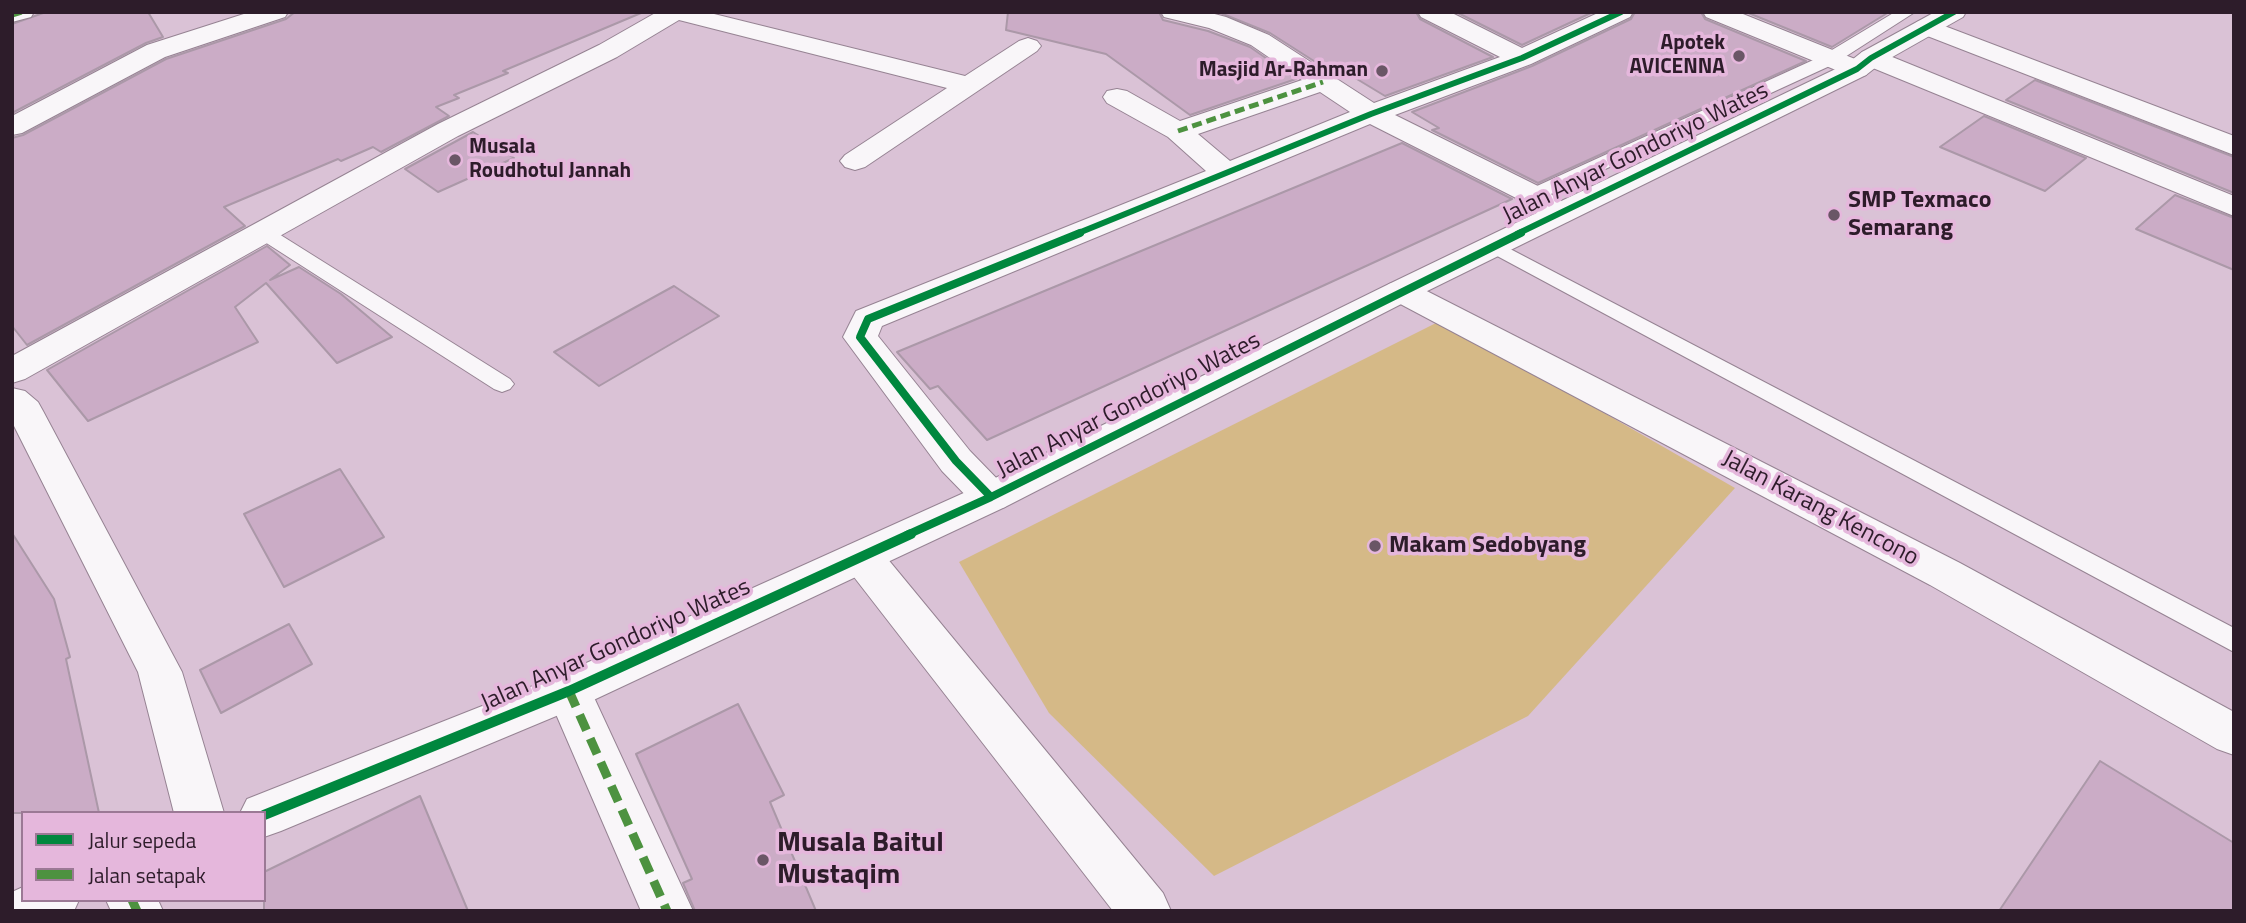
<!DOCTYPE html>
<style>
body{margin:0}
#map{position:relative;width:2246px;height:923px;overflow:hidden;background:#dac2d6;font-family:"Titillium Web",sans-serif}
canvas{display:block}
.frame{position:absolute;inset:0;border:14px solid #2d1c2a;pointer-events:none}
.legend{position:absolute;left:21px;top:811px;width:245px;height:91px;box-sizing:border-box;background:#e5b7dc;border:2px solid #9b7995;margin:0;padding:9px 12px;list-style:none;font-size:21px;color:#2d1c2a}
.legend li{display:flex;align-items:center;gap:14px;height:35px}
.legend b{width:35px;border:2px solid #9b7995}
</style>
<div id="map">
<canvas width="2246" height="923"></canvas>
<div class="frame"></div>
<ul class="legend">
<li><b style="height:9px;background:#00873e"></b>Jalur sepeda</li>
<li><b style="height:9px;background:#4d9240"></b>Jalan setapak</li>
</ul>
</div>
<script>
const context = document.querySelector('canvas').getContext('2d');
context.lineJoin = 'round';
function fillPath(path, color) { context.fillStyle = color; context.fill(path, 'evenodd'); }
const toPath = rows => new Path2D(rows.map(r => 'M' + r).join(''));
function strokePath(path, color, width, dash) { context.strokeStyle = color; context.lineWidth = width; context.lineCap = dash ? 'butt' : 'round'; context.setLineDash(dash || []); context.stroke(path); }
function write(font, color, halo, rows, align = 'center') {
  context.font = font + ' "Titillium Web",sans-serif'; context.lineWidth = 7; context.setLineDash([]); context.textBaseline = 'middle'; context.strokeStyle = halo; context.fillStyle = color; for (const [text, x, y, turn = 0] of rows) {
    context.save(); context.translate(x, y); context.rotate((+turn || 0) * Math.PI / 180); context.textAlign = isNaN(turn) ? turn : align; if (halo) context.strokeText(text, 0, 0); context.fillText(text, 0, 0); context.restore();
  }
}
const green = toPath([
 [1442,320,1735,488,1528,716,1214,876,1049,713,959,562]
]);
const building = toPath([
 [46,12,148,12,163,37,146,43,12,113,12,24,46,12],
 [295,12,641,13,503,71,508,73,454,95,459,98,436,107,449,116,381,152,373,147,341,161,338,159,224,207,245,226,27,345,12,326,12,138,23,135,166,59,286,19,295,12],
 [1008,12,1159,12,1163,20,1208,31,1250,47,1296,79,1190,115,1106,54,1006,30,1008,12],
 [1218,12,1416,12,1420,19,1493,57,1385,96,1337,67,1328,70,1270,33,1218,12],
 [1456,12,1593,12,1522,45,1456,12],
 [1635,12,1701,12,1705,19,1806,61,1538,183,1432,130,1439,128,1412,112,1532,66,1631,19,1635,12],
 [1746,12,1889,12,1832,47,1746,12],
 [2035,80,2234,157,2234,193,2006,100,2035,80],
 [1984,116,2086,158,2045,191,1940,147,1984,116],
 [473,132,514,158,438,192,405,169,473,132],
 [1402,143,1512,199,987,440,938,386,930,389,897,352,1402,143],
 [2175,195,2234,218,2234,270,2136,229,2175,195],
 [267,246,290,265,270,280,299,267,341,294,392,337,337,363,266,283,235,307,258,342,88,421,47,370,267,246],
 [674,286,719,316,599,386,554,352,674,286],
 [340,469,384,537,284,587,244,514,340,469],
 [12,533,54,599,70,657,66,659,99,813,12,813,12,533],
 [289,624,312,664,221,713,200,670,289,624],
 [738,704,784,795,770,802,816,911,695,911,683,883,692,879,636,754,738,704],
 [2100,761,2234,843,2234,911,1999,911,2100,761],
 [420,796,468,911,264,911,264,872,420,796]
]);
const service = toPath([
 [1895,12,1915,12,1834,64,1540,199,1526,199,1523,195,1526,191,1822,56,1895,12],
 [264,227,271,229,510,379,514,384,510,389,502,392,494,389,257,237,254,233,257,229,264,227],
 [1493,240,2234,628,2234,652,1486,250,1483,246,1486,242,1493,240]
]);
const minor = toPath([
 [12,12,34,12,31,17,12,22,12,12],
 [250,12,288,12,285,17,165,57,22,133,12,135,12,116,147,45,250,12],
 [657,12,706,12,965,76,1019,41,1028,38,1037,41,1041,46,1037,51,865,167,855,170,845,167,840,161,845,155,947,88,679,20,617,57,458,136,25,379,12,383,12,356,438,124,599,45,657,12],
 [1161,12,1207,12,1226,17,1269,35,1374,103,1500,57,1421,17,1418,12,1450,12,1522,48,1600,12,1633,12,1630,17,1531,64,1395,115,1544,189,1569,207,1573,214,1569,221,1558,223,1547,221,1522,201,1370,124,882,326,878,336,970,451,1005,487,1011,497,1005,507,991,511,977,507,942,471,843,337,856,311,1206,171,1168,137,1107,103,1103,97,1107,91,1117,89,1127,91,1180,121,1302,80,1251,45,1209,28,1164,17,1161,12],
 [1320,92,1350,112,1230,161,1198,134,1320,92],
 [1703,12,1738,12,1860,61,1858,58,1862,52,1871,50,1880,52,2234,196,2234,216,1868,66,1870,69,1866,75,1857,77,1848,75,1706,17,1703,12],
 [1926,19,2234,136,2234,155,1917,32,1913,27,1917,22,1926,19],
 [1401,281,1413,284,1960,563,2234,712,2234,755,2217,749,1930,585,1389,298,1384,291,1389,284,1401,281],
 [12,388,25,391,38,402,43,411,182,672,224,813,174,813,138,672,12,422,12,388],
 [862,541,877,546,1163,893,1171,911,1113,911,847,568,841,557,847,546,862,541],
 [569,672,585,678,693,911,641,911,546,691,553,678,569,672],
 [106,900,158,900,163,911,111,911,106,900]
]);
const tertiary = toPath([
 [1935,12,1966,12,1963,17,1880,64,1866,75,1413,298,1005,507,585,704,281,831,264,837,264,813,240,813,247,799,553,678,977,487,1389,284,1848,63,1862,52,1935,12],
 [23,887,23,900,79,900,74,911,12,911,12,892,23,887]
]);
const quietFar1 = toPath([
 [12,15,22,12],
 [1178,131,1323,82]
]);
const quiet = toPath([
 [569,691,667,911],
 [132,900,137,911]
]);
const cyclewayFar2 = toPath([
 [1076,234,1371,114,1522,58,1621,12],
 [1517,234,1857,69,1871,58,1954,12]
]);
const cyclewayFar1 = toPath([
 [991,497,956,461,860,337,868,319,1080,233],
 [907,535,991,497,1521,233]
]);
const cycleway = toPath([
 [264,815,569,691,911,534]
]);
const markers = [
 [1739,56,7,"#6a5666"],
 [1382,71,7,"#6a5666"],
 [455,160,7,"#6a5666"],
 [1834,215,7,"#6a5666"],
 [1375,546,7,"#6a5666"],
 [763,860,7,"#6a5666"]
];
const farPoinames = [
 ["Apotek",1725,44],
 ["AVICENNA",1725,68],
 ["Masjid Ar-Rahman",1368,71],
 ["Musala",469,148,"left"],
 ["Roudhotul Jannah",469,172,"left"]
];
const streetNames = [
 ["Jalan Anyar Gondoriyo Wates",1636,154,-26],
 ["Jalan Anyar Gondoriyo Wates",1129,406,-27],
 ["Jalan Karang Kencono",1820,509,28],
 ["Jalan Anyar Gondoriyo Wates",616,646,-24]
];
const poiNames = [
 ["SMP Texmaco",1848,201],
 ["Semarang",1848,229],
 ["Makam Sedobyang",1389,546]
];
const nearPoinames = [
 ["Musala Baitul",777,844],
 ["Mustaqim",777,876]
];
fillPath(green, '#d5b987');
fillPath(building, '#cbacc6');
strokePath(building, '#ab98a8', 2);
strokePath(service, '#968393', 2);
strokePath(minor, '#968393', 2);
strokePath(tertiary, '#968393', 2);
fillPath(service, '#f9f6f9');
fillPath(minor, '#f9f6f9');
fillPath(tertiary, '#f9f6f9');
strokePath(quietFar1, '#4d9240', 5, [10, 5]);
strokePath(quiet, '#4d9240', 9, [17, 9]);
strokePath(cyclewayFar2, '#00873e', 6);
strokePath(cyclewayFar1, '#00873e', 8);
strokePath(cycleway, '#00873e', 10);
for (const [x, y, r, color] of markers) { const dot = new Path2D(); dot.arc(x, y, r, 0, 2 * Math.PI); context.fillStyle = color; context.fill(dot); strokePath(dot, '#e5b7dc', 2.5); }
write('bold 21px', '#2d1c2a', '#e5b7dc', farPoinames, 'right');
write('24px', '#2d1c2a', '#e5b7dc', streetNames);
write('bold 24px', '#2d1c2a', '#e5b7dc', poiNames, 'left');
write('bold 28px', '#2d1c2a', '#e5b7dc', nearPoinames, 'left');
</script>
